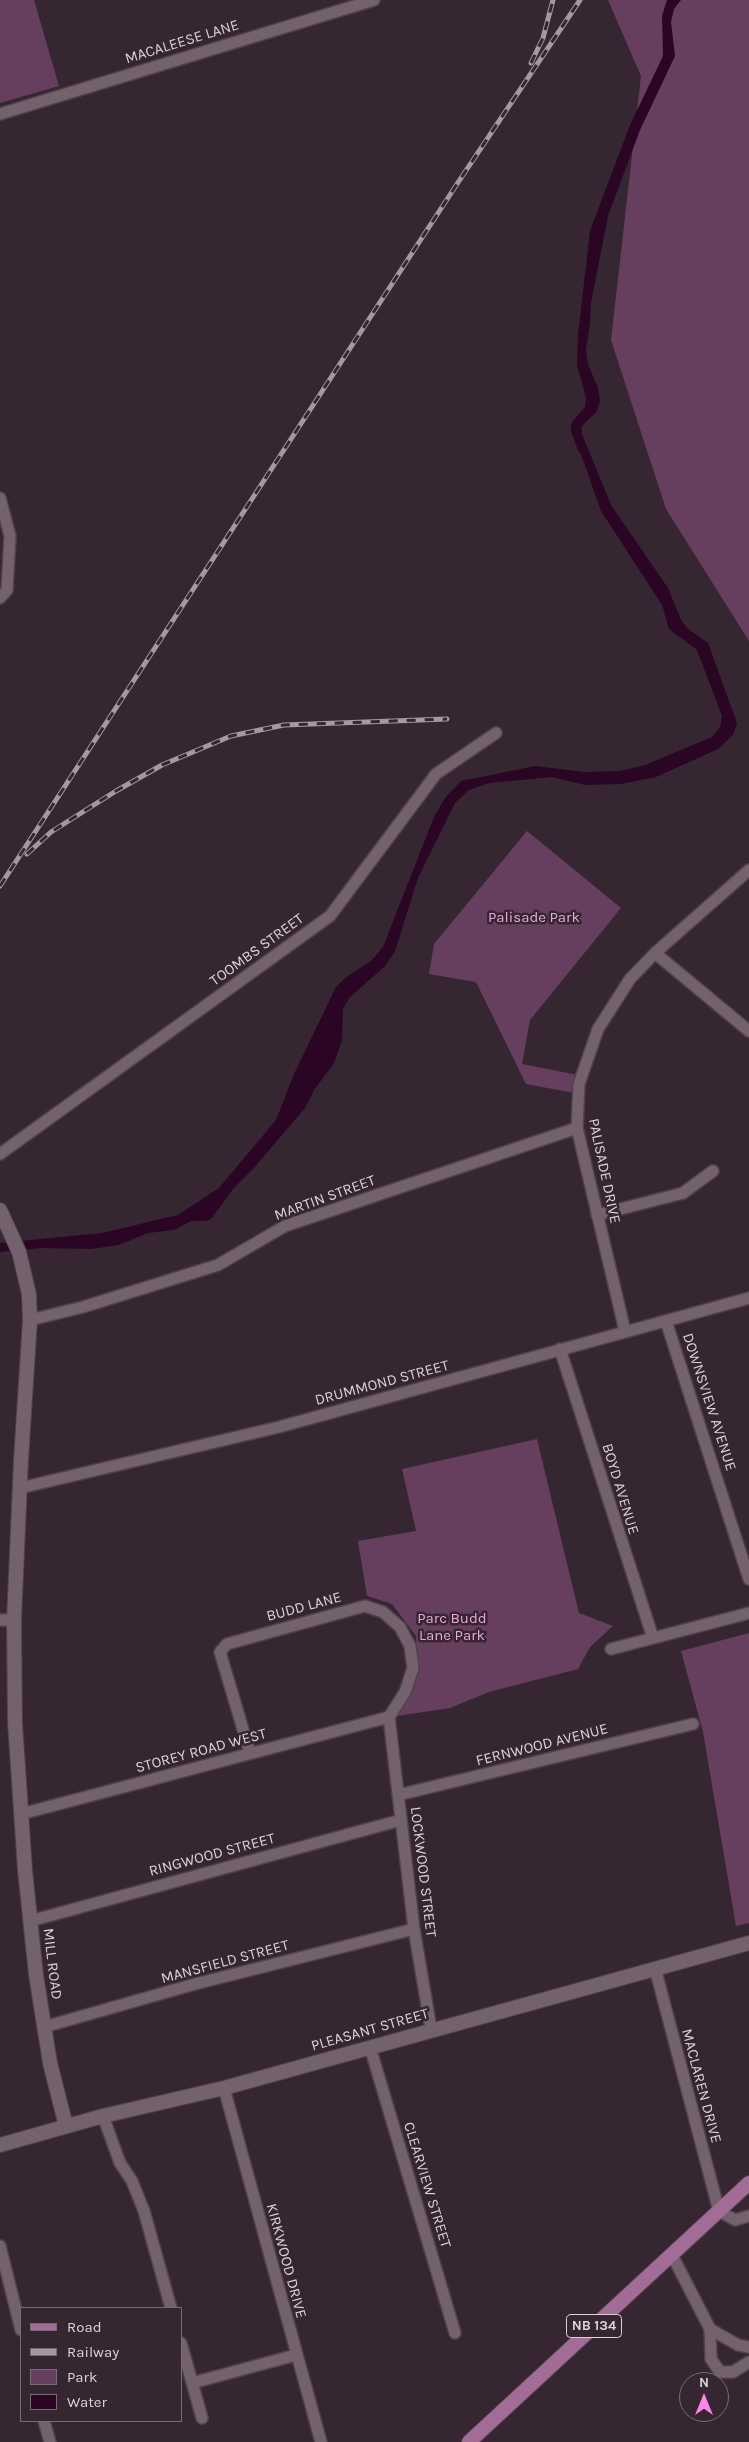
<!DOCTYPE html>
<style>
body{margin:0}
#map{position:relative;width:749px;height:2442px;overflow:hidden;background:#352632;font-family:Karla,sans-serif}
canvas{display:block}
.legend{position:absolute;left:20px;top:2307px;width:162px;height:115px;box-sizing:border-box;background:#352632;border:1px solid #786b75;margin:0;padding:6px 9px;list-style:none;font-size:15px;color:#dcd2d9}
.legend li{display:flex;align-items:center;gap:10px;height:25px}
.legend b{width:25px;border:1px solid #786b75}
.north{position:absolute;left:679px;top:2372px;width:50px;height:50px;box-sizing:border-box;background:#352632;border:1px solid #786b75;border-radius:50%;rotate:0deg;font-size:14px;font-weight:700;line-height:20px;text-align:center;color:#dcd2d9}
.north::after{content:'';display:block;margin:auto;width:18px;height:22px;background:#fb87e5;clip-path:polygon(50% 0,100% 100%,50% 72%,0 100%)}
</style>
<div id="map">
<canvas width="749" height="2442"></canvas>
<ul class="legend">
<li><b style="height:6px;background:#a26c97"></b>Road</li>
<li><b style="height:6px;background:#a498a1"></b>Railway</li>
<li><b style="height:14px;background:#673f5e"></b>Park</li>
<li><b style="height:14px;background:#2a0624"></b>Water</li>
</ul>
<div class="north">N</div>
</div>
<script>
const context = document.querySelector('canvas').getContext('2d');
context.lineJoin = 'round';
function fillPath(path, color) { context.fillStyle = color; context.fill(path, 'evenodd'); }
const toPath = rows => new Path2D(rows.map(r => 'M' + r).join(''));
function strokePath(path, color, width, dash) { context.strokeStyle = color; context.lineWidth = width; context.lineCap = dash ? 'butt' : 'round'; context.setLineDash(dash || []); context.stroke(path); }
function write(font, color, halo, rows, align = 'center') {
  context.font = font + ' Karla,sans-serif'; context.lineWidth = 5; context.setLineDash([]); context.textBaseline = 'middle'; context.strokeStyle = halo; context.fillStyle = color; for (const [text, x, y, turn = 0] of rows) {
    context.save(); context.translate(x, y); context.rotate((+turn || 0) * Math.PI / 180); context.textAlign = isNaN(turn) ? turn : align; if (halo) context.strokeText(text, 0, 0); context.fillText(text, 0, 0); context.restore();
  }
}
const green = toPath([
 [0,0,34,0,59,86,0,103],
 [608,0,749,0,749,641,666,509,611,340,641,76],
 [527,831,621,908,530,1020,522,1064,578,1075,574,1093,526,1084,476,982,429,974,434,944],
 [537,1439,579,1613,613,1626,590,1647,578,1669,489,1692,450,1708,397,1716,418,1671,416,1636,392,1604,367,1596,358,1541,416,1531,402,1469],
 [749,1633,749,1923,736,1926,703,1732,681,1651]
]);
const water = toPath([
 [667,0,681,0,674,9,671,22,675,56,640,130,608,216,591,303,590,323,586,350,588,364,598,388,600,401,597,411,582,426,582,434,611,505,668,588,681,620,687,628,708,643,737,723,733,735,718,749,656,777,621,784,585,785,553,777,489,783,469,790,455,803,418,878,395,951,385,966,349,998,343,1009,342,1040,334,1063,314,1090,305,1108,253,1169,233,1189,212,1218,207,1221,191,1221,174,1230,148,1233,119,1245,91,1249,42,1248,0,1252,0,1243,102,1233,178,1215,219,1188,276,1120,294,1074,336,987,345,978,371,961,383,947,434,817,445,798,461,781,535,766,585,772,620,771,645,765,712,737,720,727,722,716,697,650,669,629,662,605,601,511,571,426,572,422,585,407,586,398,577,365,578,335,590,231,630,125,663,56,662,16]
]);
const stream = toPath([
 [574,427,572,430,580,451]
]);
const minor = toPath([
 [0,114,374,0],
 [0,498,10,536,7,590,0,598],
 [655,953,749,1031],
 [0,1154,330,916,436,774,496,733],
 [597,1215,683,1193,713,1171],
 [30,1320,83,1307,218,1265,285,1226,577,1128],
 [666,1321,749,1579],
 [625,1331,577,1128,579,1084,598,1029,630,979,655,953,749,870],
 [560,1349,653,1638],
 [20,1488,279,1427,749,1298],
 [0,1620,14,1620],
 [611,1649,749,1613],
 [389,1717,414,1929,431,2029],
 [250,1753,220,1652,227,1644,365,1606,383,1612,400,1627,410,1646,413,1668,405,1692,389,1717],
 [398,1795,693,1724],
 [21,1814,389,1717],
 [30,1921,401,1820],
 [655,1968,719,2211,735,2220,749,2216],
 [44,2027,195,1984,414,1929],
 [370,2047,455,2333],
 [224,2088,321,2442],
 [103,2116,120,2163,132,2181,144,2211,171,2308],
 [0,2246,21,2330],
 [672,2255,710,2329,738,2345,749,2347],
 [710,2329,711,2359,720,2372,733,2372,749,2362],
 [181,2343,202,2418],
 [192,2383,296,2355],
 [44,2421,50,2442]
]);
const tertiary = toPath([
 [0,1210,19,1252,29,1294,30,1320,21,1460,14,1620,15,1723,25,1870,36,1975,50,2063,66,2126],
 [0,2145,103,2116,224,2088,749,1943]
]);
const primary = toPath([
 [469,2442,749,2183]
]);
const rail = toPath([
 [531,63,543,38,553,0],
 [27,854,51,832,116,791,162,765,231,736,284,725,447,719],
 [0,886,457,184,580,0]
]);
const shields = [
 [594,2326,55]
];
const shieldNames = [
 ["NB 134",594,2326]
];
const streetNames = [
 ["MACALEESE LANE",182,42,-17],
 ["TOOMBS STREET",257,950,-36],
 ["PALISADE DRIVE",604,1171,78],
 ["MARTIN STREET",325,1198,-20],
 ["DRUMMOND STREET",382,1383,-15],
 ["DOWNSVIEW AVENUE",709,1402,72],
 ["BOYD AVENUE",620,1489,73],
 ["BUDD LANE",304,1607,-15],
 ["FERNWOOD AVENUE",542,1745,-14],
 ["STOREY ROAD WEST",201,1751,-15],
 ["RINGWOOD STREET",212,1855,-15],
 ["LOCKWOOD STREET",423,1872,83],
 ["MANSFIELD STREET",225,1962,-15],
 ["MILL ROAD",52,1964,83],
 ["PLEASANT STREET",370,2030,-16],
 ["MACLAREN DRIVE",701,2086,75],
 ["CLEARVIEW STREET",427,2185,73],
 ["KIRKWOOD DRIVE",286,2261,75]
];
const parkNames = [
 ["Palisade Park",534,918],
 ["Parc Budd",452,1619],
 ["Lane Park",452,1636]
];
fillPath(green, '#673f5e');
fillPath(water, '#2a0624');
strokePath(stream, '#2a0624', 3);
strokePath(minor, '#4f424c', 14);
strokePath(tertiary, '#4f424c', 16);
strokePath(primary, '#4f424c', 16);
strokePath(minor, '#73616e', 11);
strokePath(tertiary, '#73616e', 14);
strokePath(primary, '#a26c97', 14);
strokePath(rail, '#a498a1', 5);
strokePath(rail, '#352632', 3, [9]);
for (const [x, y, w] of shields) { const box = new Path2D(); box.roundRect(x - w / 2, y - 11.5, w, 23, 4); context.fillStyle = '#352632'; context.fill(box); strokePath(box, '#dcd2d9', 1); }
write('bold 14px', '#dcd2d9', null, shieldNames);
write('15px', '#dcd2d9', '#352632', streetNames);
write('15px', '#eba8dc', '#352632', parkNames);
</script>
